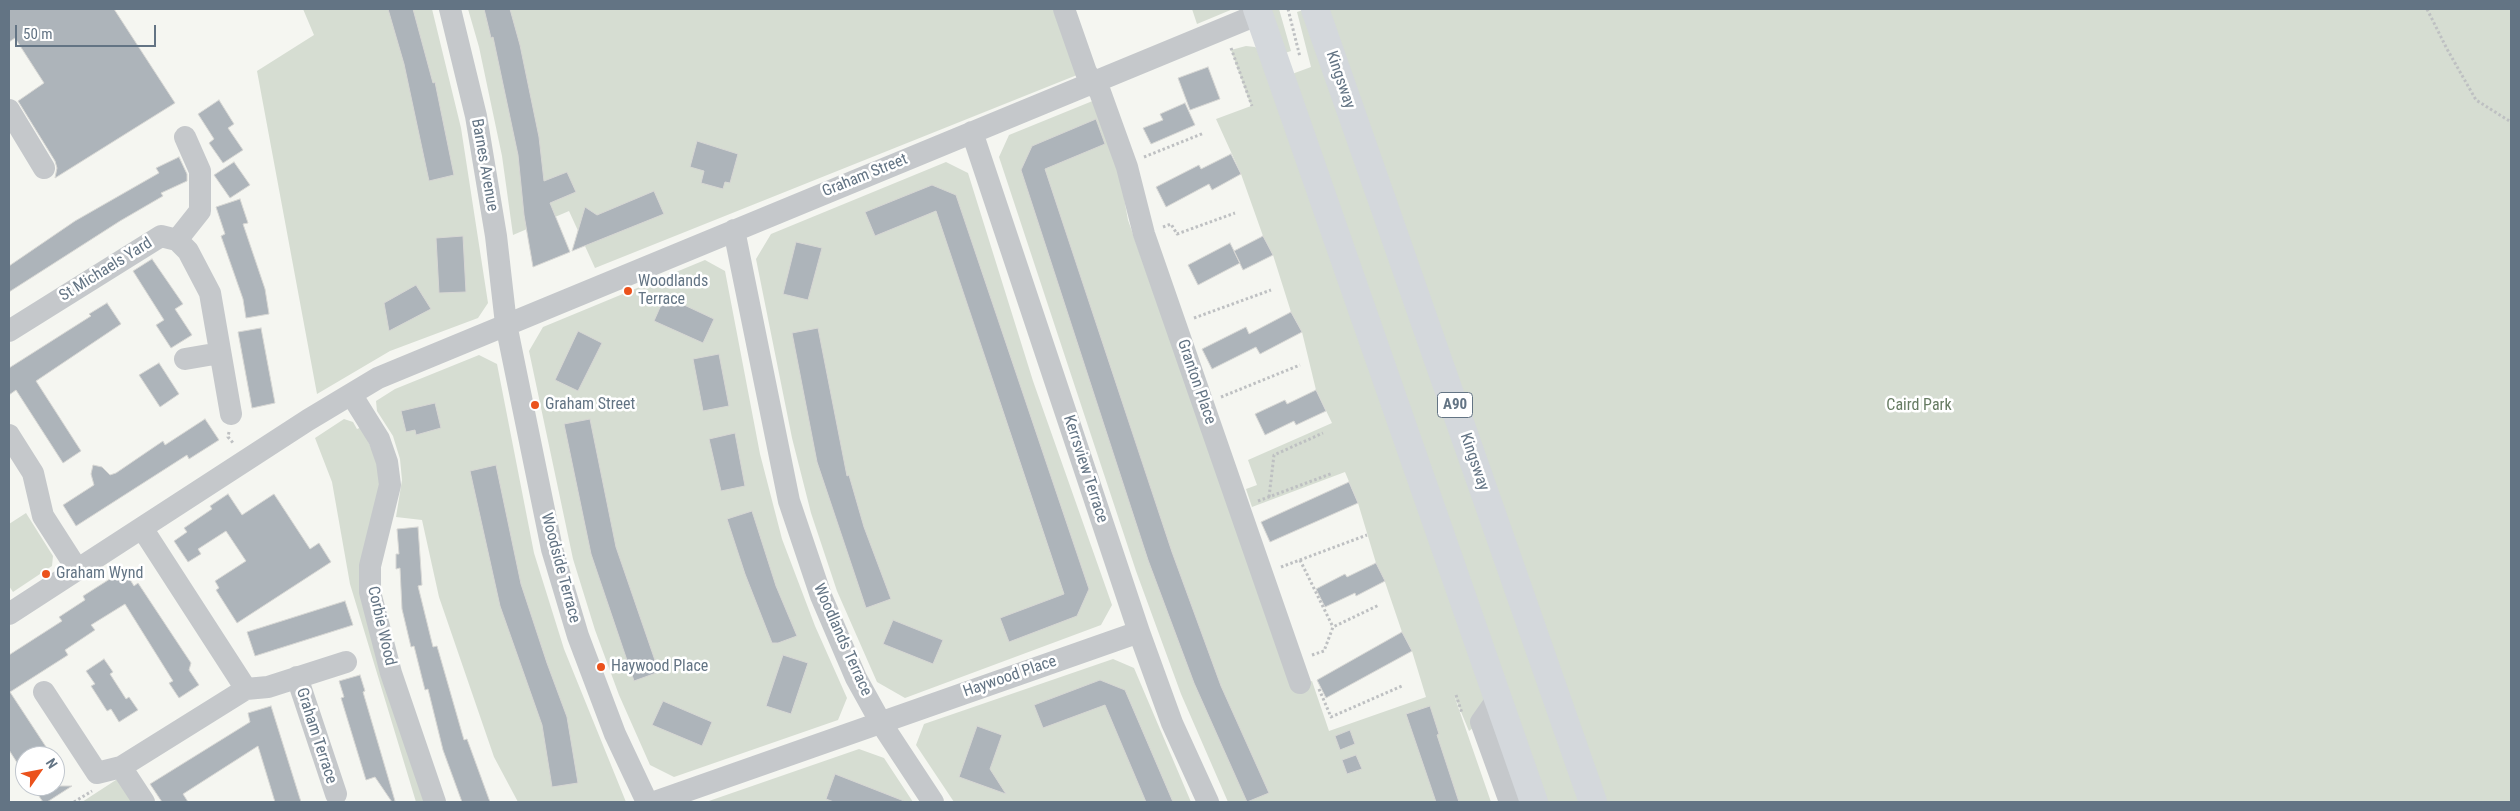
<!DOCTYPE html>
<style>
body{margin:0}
#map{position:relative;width:2520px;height:811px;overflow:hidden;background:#f5f6f1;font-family:"Roboto Condensed",sans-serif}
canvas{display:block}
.frame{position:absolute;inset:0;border:10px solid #637484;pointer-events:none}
.north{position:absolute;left:15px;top:746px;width:50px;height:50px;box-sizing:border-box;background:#fff;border:1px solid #c1c7ce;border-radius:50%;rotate:57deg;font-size:14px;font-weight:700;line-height:20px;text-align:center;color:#637484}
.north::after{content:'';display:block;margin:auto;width:18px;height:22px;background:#eb521c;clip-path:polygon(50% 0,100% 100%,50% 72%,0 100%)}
.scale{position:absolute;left:15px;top:25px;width:141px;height:22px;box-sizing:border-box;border:2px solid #637484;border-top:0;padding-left:6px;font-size:15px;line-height:18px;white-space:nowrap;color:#637484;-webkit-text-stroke:4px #fff;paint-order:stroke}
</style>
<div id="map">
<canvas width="2520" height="811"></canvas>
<div class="frame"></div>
<div class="north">N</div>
<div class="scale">50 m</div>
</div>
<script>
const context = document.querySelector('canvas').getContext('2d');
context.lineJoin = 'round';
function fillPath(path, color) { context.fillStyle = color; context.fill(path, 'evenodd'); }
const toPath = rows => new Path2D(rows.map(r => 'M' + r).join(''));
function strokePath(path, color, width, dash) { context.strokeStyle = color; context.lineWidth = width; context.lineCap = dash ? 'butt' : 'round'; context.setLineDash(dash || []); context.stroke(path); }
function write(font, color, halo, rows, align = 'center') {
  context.font = font + ' "Roboto Condensed",sans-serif'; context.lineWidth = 5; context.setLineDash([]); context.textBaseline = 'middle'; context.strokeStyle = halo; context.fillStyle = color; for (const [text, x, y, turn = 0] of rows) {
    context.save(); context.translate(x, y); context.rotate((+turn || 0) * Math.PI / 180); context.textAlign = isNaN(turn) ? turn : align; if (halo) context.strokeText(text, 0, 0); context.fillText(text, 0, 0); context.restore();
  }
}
const green = toPath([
 [303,9,432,9,461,128,488,303,478,318,390,351,317,394,257,71,314,35],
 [468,9,1053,9,1077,75,595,268,569,211,513,235,502,156,479,47],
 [1192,9,1233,9,1197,24],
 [1269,9,1279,9,1291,51,1285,53],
 [1327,9,2511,9,2511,802,1603,802],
 [1303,10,1581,802,1546,802,1292,74,1311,67,1297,12],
 [1246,46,1255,47,1262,53,1488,698,1481,722,1469,731,1454,695,1491,802,1228,802,1181,694,1136,571,999,157,1009,135,1095,100,1117,159,1128,220,1292,688,1312,681,1329,731,1426,697,1412,651,1402,632,1385,582,1376,563,1358,503,1345,472,1252,507,1246,489,1257,485,1248,460,1332,423,1316,390,1302,332,1291,312,1273,255,1263,236,1241,174,1216,119,1251,106,1231,50],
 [946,162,968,173,1033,381,1112,605,1101,625,905,698,877,682,837,591,811,513,792,438,756,259,771,234],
 [705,260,725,271,760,454,782,539,815,626,847,698,838,720,674,777,650,765,619,695,595,630,573,559,529,351,543,327],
 [479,355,497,364,534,553,564,649,626,802,518,802,494,757,439,597,422,520,396,517,402,480,400,459,393,436,377,411,376,401,395,389],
 [344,419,353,422,357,429,362,427,381,471,378,504,363,568,427,802,416,802,350,584,332,482,315,438],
 [26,513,53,556,52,566,13,592,9,586,9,524],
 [1113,659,1134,668,1191,802,954,802,916,745,924,724],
 [859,749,884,758,913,802,706,802],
 [119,778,135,802,82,802]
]);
const building = toPath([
 [9,9,114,9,175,103,55,178,57,168,55,161,18,101,44,83,15,38,9,42,9,9],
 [388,9,413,9,433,83,435,82,454,175,429,181,404,64,388,9],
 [484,9,510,9,520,45,539,137,544,181,567,172,576,192,550,203,570,252,533,267,524,215,518,155,493,37,491,38,484,9],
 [1208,67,1220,99,1190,110,1178,78,1208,67],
 [219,100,234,124,228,128,243,150,223,163,209,143,214,139,198,114,219,100],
 [1185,103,1195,125,1151,144,1143,128,1163,120,1160,114,1185,103],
 [1096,119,1105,144,1045,169,1172,552,1221,686,1269,793,1247,802,1194,683,1148,560,1021,170,1032,146,1096,119],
 [697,141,738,154,730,183,725,182,723,189,701,183,704,171,690,167,697,141],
 [1231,154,1241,174,1212,190,1209,184,1166,207,1156,187,1199,165,1201,169,1231,154],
 [179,157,187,174,187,181,161,193,163,196,120,221,9,292,9,266,75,221,159,173,156,168,179,157],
 [234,162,250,185,230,198,214,175,234,162],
 [932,185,956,195,1089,589,1077,616,1009,642,1000,618,1064,594,1000,402,936,211,875,236,865,212,932,185],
 [654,191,664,214,572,251,585,207,597,215,654,191],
 [240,199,248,223,243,224,265,289,269,314,246,318,243,299,221,236,225,234,216,207,240,199],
 [463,236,466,292,439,293,436,238,463,236],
 [1263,236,1273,255,1243,270,1234,251,1263,236],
 [796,242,822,248,808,300,783,294,796,242],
 [1230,243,1240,263,1198,285,1188,265,1230,243],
 [152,259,183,304,175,309,192,335,171,348,156,325,164,320,133,271,152,259],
 [416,285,431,309,389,331,384,303,416,285],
 [665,296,714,319,703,343,654,321,665,296],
 [107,303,121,324,36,381,81,451,63,463,16,390,9,395,9,368,91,316,89,314,107,303],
 [1291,312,1302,332,1260,354,1256,347,1212,369,1202,349,1246,327,1249,334,1291,312],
 [261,328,275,403,252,408,238,332,261,328],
 [818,328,847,476,849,475,864,527,891,599,866,608,817,462,792,333,818,328],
 [578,331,602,343,578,391,555,380,578,331],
 [719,354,729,406,703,411,693,359,719,354],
 [159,363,179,394,160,407,139,375,159,363],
 [1316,390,1326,411,1296,425,1294,421,1265,435,1255,414,1285,400,1287,404,1316,390],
 [435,403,441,428,416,435,415,430,406,432,401,411,435,403],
 [205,419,219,440,189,459,187,455,76,526,63,505,94,485,91,474,93,465,102,467,110,475,116,473,163,441,165,445,205,419],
 [590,419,616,547,659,672,634,681,591,554,564,424,590,419],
 [735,433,745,486,721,491,709,439,735,433],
 [496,465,521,584,547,663,567,717,578,783,552,787,542,725,500,606,470,471,496,465],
 [1349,482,1358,503,1270,542,1261,522,1349,482],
 [228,494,242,515,274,494,310,549,319,543,331,562,237,623,216,590,219,588,215,581,246,561,226,531,198,549,201,554,188,562,174,541,187,532,184,528,212,509,210,506,228,494],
 [752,511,776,586,797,636,778,643,772,643,745,574,727,519,752,511],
 [418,527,422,585,418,586,433,647,437,646,464,740,467,739,490,802,462,802,443,750,428,689,425,690,414,646,411,647,402,609,400,568,396,569,396,554,399,554,397,529,418,527],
 [1376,563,1385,581,1356,596,1355,593,1325,607,1316,589,1345,574,1347,577,1376,563],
 [124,570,134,586,138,583,183,651,191,663,189,670,199,685,179,698,169,683,173,681,125,604,91,625,95,630,65,650,68,655,10,692,52,756,25,756,25,775,9,750,9,655,62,621,59,617,85,600,83,596,124,570],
 [345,601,353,625,255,656,247,632,345,601],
 [893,620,943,640,933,664,883,644,893,620],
 [1402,632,1412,651,1326,698,1317,680,1402,632],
 [783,655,808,663,791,714,766,706,783,655],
 [104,659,113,672,110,674,126,699,129,697,138,710,119,722,111,709,107,711,91,686,95,684,86,671,104,659],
 [360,675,365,691,363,692,395,801,392,802,375,777,366,780,341,698,344,697,339,681,360,675],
 [1100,680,1125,690,1173,802,1146,802,1105,705,1043,728,1034,705,1100,680],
 [663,701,712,722,702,746,652,725,663,701],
 [271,706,301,802,275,802,258,746,183,794,188,802,162,802,150,784,250,722,248,713,271,706],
 [1430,706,1439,734,1437,735,1459,802,1436,802,1406,714,1430,706],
 [977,726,1002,735,990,769,1006,794,959,777,977,726],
 [1350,730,1355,744,1340,750,1335,736,1350,730],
 [1356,755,1362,769,1347,774,1342,760,1356,755],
 [835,774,904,801,904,802,834,802,826,799,835,774],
 [32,786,72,786,47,802,43,802,32,786]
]);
const path = toPath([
 [1288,9,1300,57],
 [2427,9,2447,49,2476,100,2511,122],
 [1231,48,1252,106],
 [1144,157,1204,133],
 [1163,227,1171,224,1177,234,1235,213],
 [1194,318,1271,290],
 [1221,397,1300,365],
 [229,432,228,437,234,444],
 [1269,497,1274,455,1323,433],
 [1258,501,1333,473],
 [1300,560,1333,627],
 [1281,567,1367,535],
 [1312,655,1324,651,1333,627,1379,605],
 [1319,689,1331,717,1402,686],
 [1456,695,1462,713],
 [74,802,92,791]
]);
const minor = toPath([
 [450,9,476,116,496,236,506,324,552,549,578,636,615,734,647,802],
 [1064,9,1086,72,1100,92,1127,167,1144,234,1300,683],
 [9,110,44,168],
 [972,132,1139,632,1172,723,1208,802],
 [734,230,789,501,821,596,856,678,881,723,933,802],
 [177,240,200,211,200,171,185,137],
 [9,331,161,236,177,240,188,251,210,293,231,414],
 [185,359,220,353],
 [351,394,379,439,387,462,390,485,370,566,370,592,391,673,435,802],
 [9,435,33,473,43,516,77,569],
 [142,528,246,689],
 [9,614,308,420,378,378,1259,14],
 [297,677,336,794],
 [44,692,97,773,121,767,246,689,268,687,346,662],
 [1498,698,1481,722,1510,802],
 [121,767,144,802],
 [655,802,1139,632]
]);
const highway = toPath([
 [1257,9,1534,802],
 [1315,9,1593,802]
]);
const markers = [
 [628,291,5,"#eb521c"],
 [535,405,5,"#eb521c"],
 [46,574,5,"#eb521c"],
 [601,667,5,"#eb521c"]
];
const shields = [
 [1455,405,35]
];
const shieldNames = [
 ["A90",1455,405]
];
const streetNames = [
 ["Kingsway",1340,80,71],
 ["Barnes Avenue",484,165,80],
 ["Graham Street",865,176,-22],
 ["St Michaels Yard",106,270,-32],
 ["Granton Place",1196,382,71],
 ["Kingsway",1474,462,71],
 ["Kerrsview Terrace",1085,469,72],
 ["Woodside Terrace",560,568,75],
 ["Corbie Wood",381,626,77],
 ["Woodlands Terrace",842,640,66],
 ["Haywood Place",1010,677,-19],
 ["Graham Terrace",316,736,72]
];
const poiNames = [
 ["Woodlands",638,282],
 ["Terrace",638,300],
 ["Graham Street",545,405],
 ["Graham Wynd",56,574],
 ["Haywood Place",611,667]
];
const parkNames = [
 ["Caird Park",1919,406]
];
fillPath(green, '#d6ddd2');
fillPath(building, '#adb4ba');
strokePath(building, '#d7d7d4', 1);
strokePath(path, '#bec0c2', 3, [2.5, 2.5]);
strokePath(minor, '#c5c8cb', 22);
strokePath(highway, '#d4d8dc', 28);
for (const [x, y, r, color] of markers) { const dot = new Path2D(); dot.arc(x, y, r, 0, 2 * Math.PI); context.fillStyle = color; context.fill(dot); strokePath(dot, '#fff', 2); }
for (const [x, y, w] of shields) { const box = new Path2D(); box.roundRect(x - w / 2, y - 12.5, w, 25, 4); context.fillStyle = '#fff'; context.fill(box); strokePath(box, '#637484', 1); }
write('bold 15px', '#637484', null, shieldNames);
write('16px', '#637484', '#fff', streetNames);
write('16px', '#637484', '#fff', poiNames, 'left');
write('16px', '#667b62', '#fff', parkNames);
</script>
